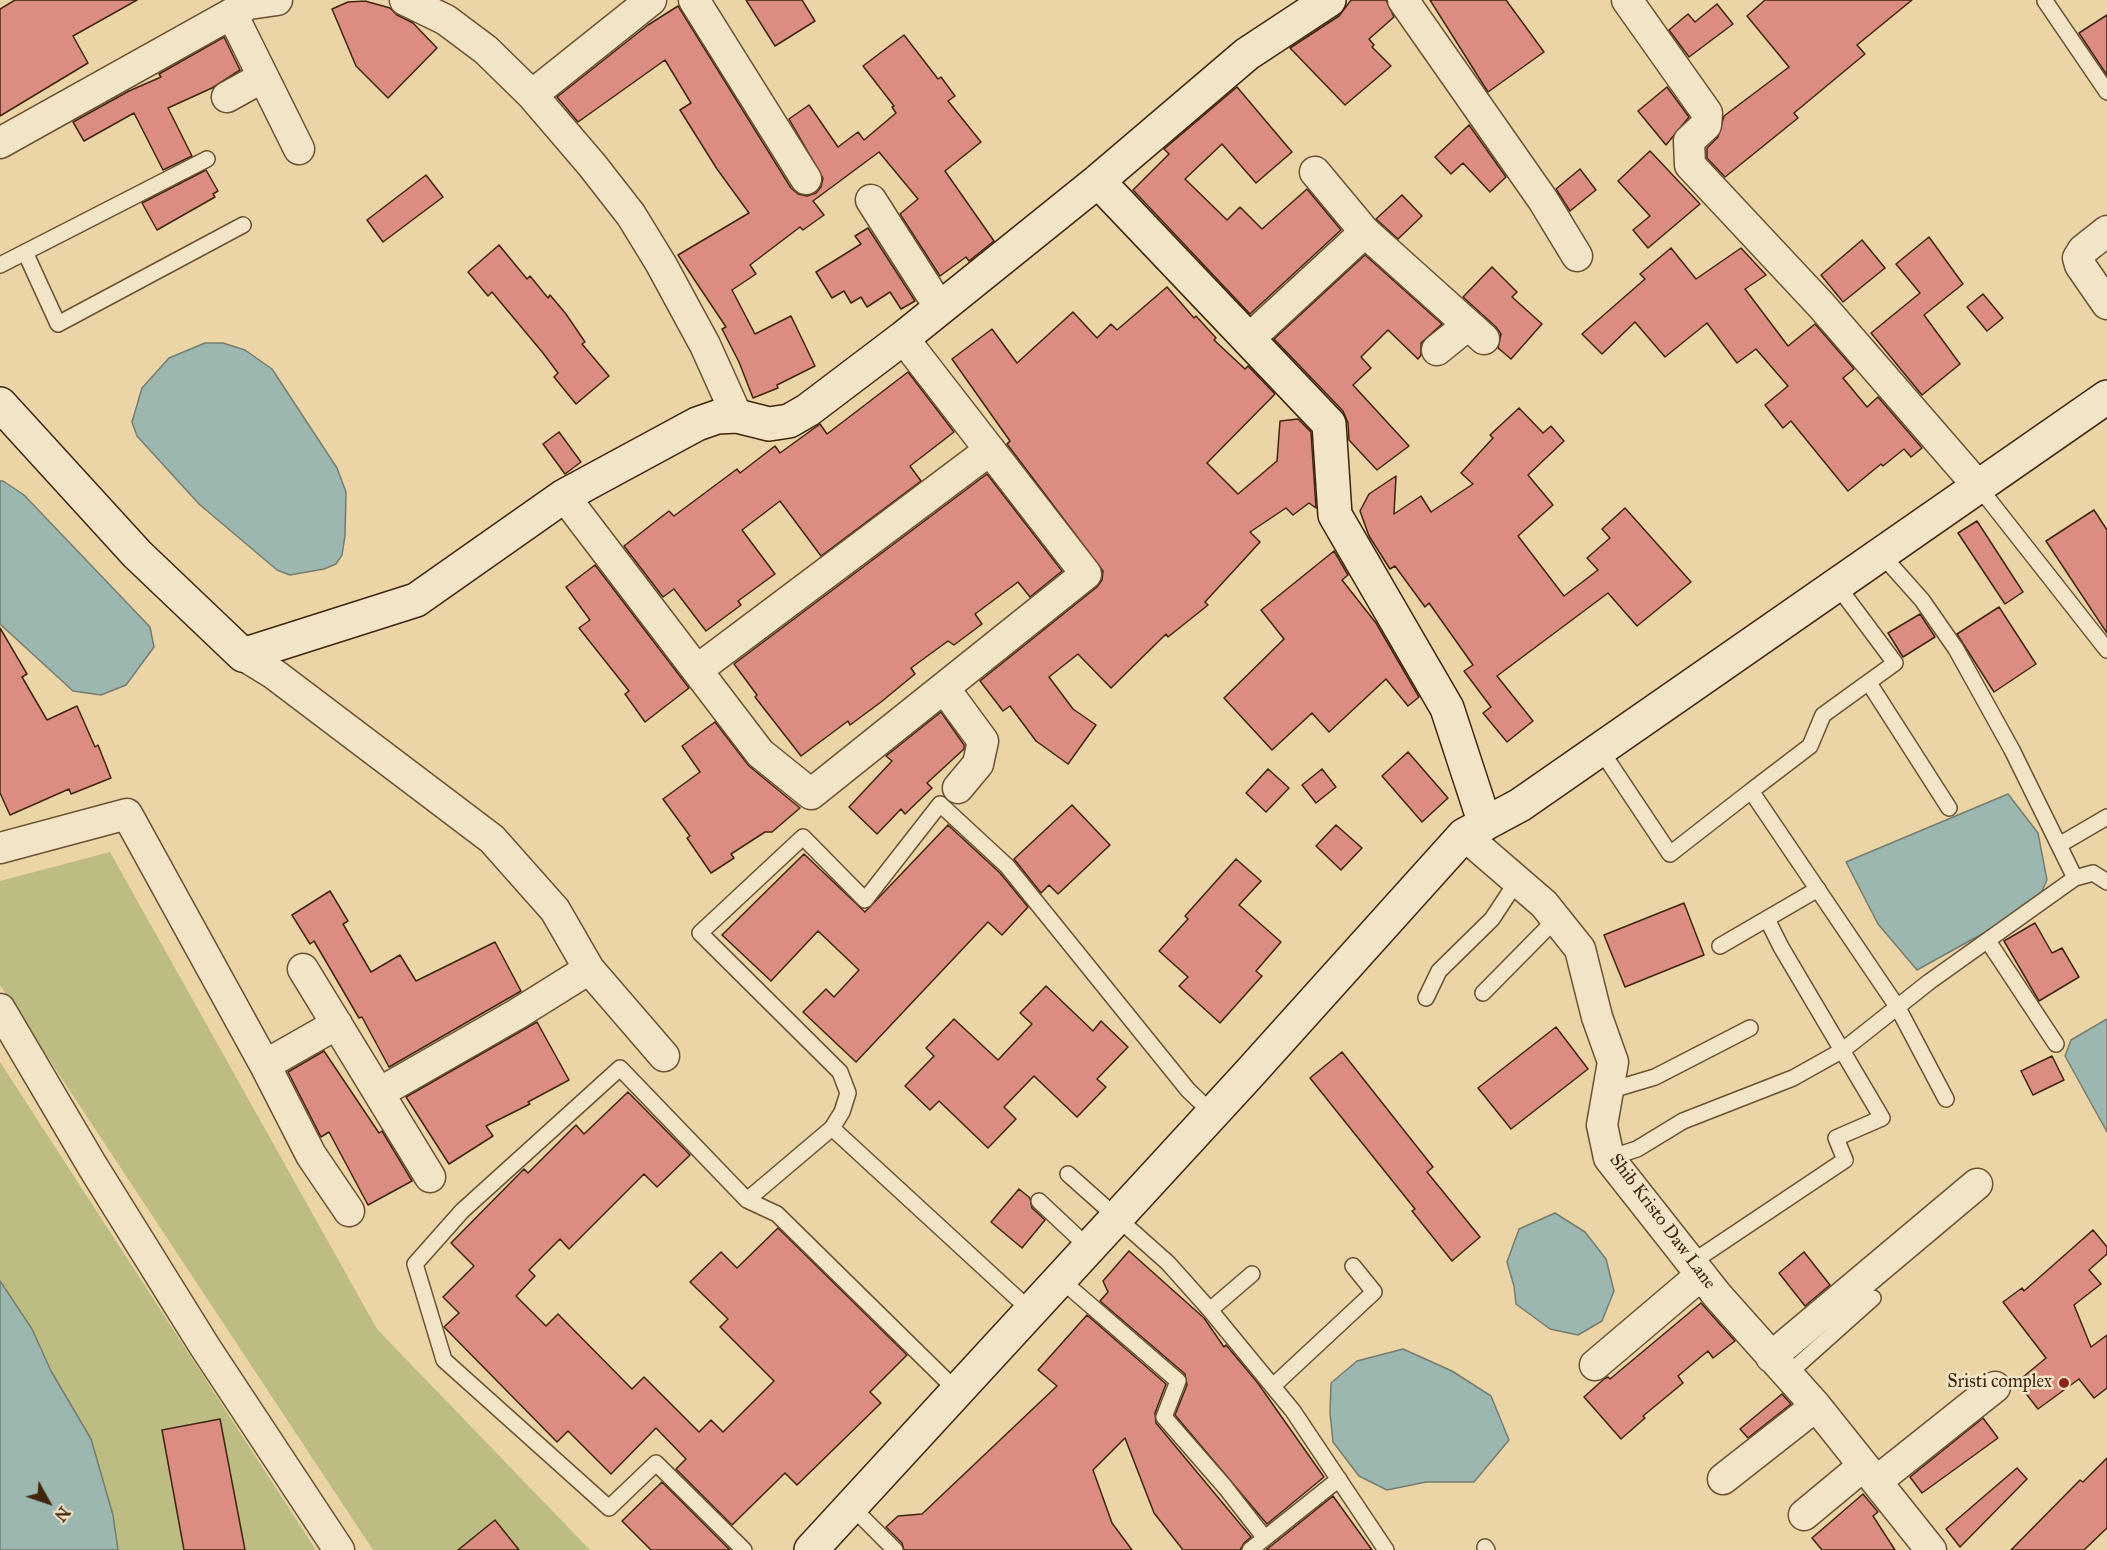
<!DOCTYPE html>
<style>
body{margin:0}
#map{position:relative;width:2107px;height:1550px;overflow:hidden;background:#ebd5a7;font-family:"IM FELL Great Primer",serif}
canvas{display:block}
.north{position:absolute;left:18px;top:1472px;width:60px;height:60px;-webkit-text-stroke:4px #f2e4c6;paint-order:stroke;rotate:130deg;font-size:16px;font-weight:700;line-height:24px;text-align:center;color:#41250b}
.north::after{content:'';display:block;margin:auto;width:21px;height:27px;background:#41250b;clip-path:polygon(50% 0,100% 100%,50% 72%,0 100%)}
</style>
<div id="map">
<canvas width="2107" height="1550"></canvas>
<div class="north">N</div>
</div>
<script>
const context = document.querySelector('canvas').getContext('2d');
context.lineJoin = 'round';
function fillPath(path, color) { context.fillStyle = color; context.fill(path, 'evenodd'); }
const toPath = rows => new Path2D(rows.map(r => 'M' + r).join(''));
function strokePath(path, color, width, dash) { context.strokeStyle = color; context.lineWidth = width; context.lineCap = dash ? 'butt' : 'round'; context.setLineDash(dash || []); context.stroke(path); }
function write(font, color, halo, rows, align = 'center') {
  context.font = font + ' "IM FELL Great Primer",serif'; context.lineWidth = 5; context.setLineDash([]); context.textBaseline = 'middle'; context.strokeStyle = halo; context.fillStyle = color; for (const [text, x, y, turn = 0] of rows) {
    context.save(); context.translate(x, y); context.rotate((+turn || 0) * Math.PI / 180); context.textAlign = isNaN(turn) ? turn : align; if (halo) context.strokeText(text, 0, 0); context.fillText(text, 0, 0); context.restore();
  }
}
const green = toPath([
 [110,852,377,1329,590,1550,373,1550,0,985,0,881],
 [0,1062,316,1550,0,1550]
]);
const water = toPath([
 [205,343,223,343,245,350,272,369,337,468,346,492,345,536,342,555,336,564,324,569,290,575,277,570,199,504,137,436,132,422,142,388,169,358,205,343],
 [0,481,3,481,24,495,150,627,154,647,126,685,101,695,73,691,0,624,0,481],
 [2008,794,2038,833,2047,880,2036,904,1917,970,1878,924,1846,862,2008,794],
 [2107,1019,2107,1132,2065,1056,2071,1040,2107,1019],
 [1555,1213,1585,1232,1606,1259,1614,1291,1602,1321,1578,1335,1550,1329,1516,1304,1514,1286,1507,1262,1519,1229,1555,1213],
 [0,1281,32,1329,51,1371,91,1439,113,1515,118,1550,0,1550,0,1281],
 [1403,1349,1452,1371,1491,1396,1509,1440,1474,1482,1426,1482,1387,1490,1359,1476,1333,1442,1330,1413,1331,1383,1357,1361,1403,1349]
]);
const building = toPath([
 [15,0,137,0,73,36,88,63,0,116,0,9,15,0],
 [746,0,802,0,815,21,775,46,746,0],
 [1351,0,1386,0,1394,17,1369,39,1374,45,1372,47,1391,66,1345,105,1290,48,1339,16,1351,0],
 [1430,0,1506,0,1544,52,1488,92,1430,0],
 [1765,0,1912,0,1857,45,1865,54,1794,113,1798,118,1725,177,1707,158,1707,148,1718,137,1724,116,1789,67,1747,16,1765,0],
 [365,1,390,8,397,15,413,23,437,48,388,98,356,66,332,9,348,2,365,1],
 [1717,4,1733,24,1689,57,1669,30,1688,14,1695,22,1717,4],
 [678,6,791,188,798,194,807,196,816,193,821,187,823,178,789,119,809,105,838,147,858,132,864,140,896,113,892,107,894,106,863,66,904,35,938,79,941,77,955,96,948,101,981,142,945,171,994,241,969,261,966,257,940,276,900,214,918,199,879,152,813,201,824,215,803,230,800,227,750,265,756,274,732,290,755,334,791,316,815,366,777,385,778,388,753,398,739,362,722,329,726,327,678,255,749,213,717,169,680,110,691,103,665,60,578,122,557,97,648,25,678,6],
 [2107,15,2107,75,2079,33,2107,15],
 [224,37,240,70,212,88,168,108,192,156,163,170,134,113,84,141,73,122,129,91,161,77,159,74,224,37],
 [1237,87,1292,152,1256,183,1222,144,1185,179,1227,220,1240,207,1262,229,1307,189,1341,230,1250,314,1133,190,1169,154,1164,149,1237,87],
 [1667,87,1689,117,1666,145,1638,111,1667,87],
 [1469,125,1506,177,1490,192,1463,163,1451,174,1435,157,1469,125],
 [1650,151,1700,204,1648,248,1633,230,1650,216,1618,181,1650,151],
 [1580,169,1596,190,1570,211,1556,189,1580,169],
 [206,170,218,191,213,194,215,197,157,230,142,203,206,170],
 [426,175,443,197,383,242,367,220,426,175],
 [1402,195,1422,216,1398,239,1376,219,1402,195],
 [868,228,915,301,901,309,890,292,867,307,861,297,851,303,844,291,832,298,816,272,861,244,855,236,868,228],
 [1929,237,1963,284,1924,315,1960,364,1922,395,1871,333,1920,293,1896,264,1929,237],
 [1862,240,1885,268,1843,302,1821,275,1862,240],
 [499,245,527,279,530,276,548,298,550,295,566,314,585,342,582,344,609,376,576,404,554,377,558,373,543,353,492,292,488,296,468,272,499,245],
 [1671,248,1696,279,1741,248,1766,275,1745,289,1788,346,1815,324,1854,369,1843,378,1867,407,1878,397,1922,448,1911,457,1904,449,1883,466,1881,464,1848,491,1791,421,1783,428,1765,405,1788,386,1756,349,1737,363,1707,323,1665,357,1635,322,1602,354,1582,334,1645,279,1640,274,1671,248],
 [1365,255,1442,324,1421,343,1421,355,1418,359,1388,330,1361,357,1371,368,1353,385,1409,446,1377,470,1349,440,1348,423,1343,411,1274,339,1365,255],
 [1492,267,1517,292,1512,297,1542,324,1511,359,1498,348,1501,334,1496,327,1463,297,1492,267],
 [1167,287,1194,318,1196,316,1216,338,1214,340,1245,369,1248,366,1275,394,1207,463,1238,494,1277,461,1280,421,1298,419,1311,432,1316,508,1309,503,1293,515,1286,508,1250,532,1260,542,1205,602,1208,605,1168,637,1166,634,1111,688,1078,654,1049,677,1073,709,1096,725,1068,764,1036,741,1010,706,1003,711,980,681,1097,587,1102,580,1103,571,1007,444,1010,441,952,359,992,329,1017,363,1073,312,1097,338,1111,324,1117,330,1167,287],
 [1983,294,2003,318,1987,331,1967,307,1983,294],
 [908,372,954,432,910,466,921,481,821,556,780,501,742,530,775,574,738,601,741,605,706,631,674,589,663,597,624,546,669,511,674,516,737,469,740,473,775,446,780,453,820,424,827,434,908,372],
 [1519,408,1543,433,1551,426,1564,441,1528,475,1553,505,1518,536,1564,596,1598,570,1587,558,1610,538,1602,529,1625,508,1691,582,1637,626,1608,593,1497,676,1533,721,1507,742,1483,713,1491,707,1464,671,1473,665,1429,603,1425,607,1395,566,1390,569,1369,536,1360,511,1369,494,1396,476,1394,514,1421,496,1431,512,1473,484,1461,473,1493,438,1490,435,1519,408],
 [559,432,581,462,565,474,543,444,559,432],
 [987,474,1062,571,1030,597,1018,582,975,614,982,624,954,645,948,641,911,668,915,674,881,702,850,725,848,721,801,756,755,697,757,695,734,664,987,474],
 [2094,510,2107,530,2107,633,2046,541,2094,510],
 [1977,521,2023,592,2005,604,1958,533,1977,521],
 [1334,551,1348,575,1342,580,1376,623,1419,697,1408,706,1386,679,1329,732,1312,713,1272,750,1224,698,1284,639,1261,610,1334,551],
 [595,565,689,688,645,722,625,694,629,691,579,628,590,620,566,587,595,565],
 [1999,607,2036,664,1994,692,1957,634,1999,607],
 [1920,614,1935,637,1903,657,1888,633,1920,614],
 [0,628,27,674,22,677,47,720,77,706,95,747,98,745,111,778,71,794,69,789,10,815,0,793,0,628],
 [941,712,964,745,964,749,927,783,932,788,905,814,901,809,877,834,849,807,892,761,886,756,941,712],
 [715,722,749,766,800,808,772,832,765,832,731,854,734,858,711,873,687,838,690,836,663,799,700,772,682,746,715,722],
 [1408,752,1448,798,1422,822,1382,776,1408,752],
 [1268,769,1289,788,1266,812,1246,793,1268,769],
 [1322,769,1336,787,1316,803,1302,785,1322,769],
 [1072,805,1110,845,1058,894,1049,885,1041,893,1014,859,1072,805],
 [948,825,1000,873,1028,907,1002,935,988,922,856,1062,803,1012,826,989,834,997,859,970,818,931,771,981,722,935,804,854,865,912,948,825],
 [1336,825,1362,848,1341,870,1316,846,1336,825],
 [1236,859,1261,881,1239,905,1281,942,1256,971,1262,976,1220,1023,1179,986,1188,977,1159,951,1188,919,1185,916,1236,859],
 [330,891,348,921,343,924,371,972,400,955,416,981,495,942,521,991,389,1067,362,1017,359,1018,314,941,310,944,292,915,330,891],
 [1684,903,1704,955,1625,987,1604,935,1684,903],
 [2035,923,2052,953,2062,948,2079,977,2039,1001,2004,941,2035,923],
 [1046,986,1093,1031,1101,1021,1128,1047,1097,1079,1106,1087,1077,1117,1034,1076,1004,1107,1016,1119,988,1148,939,1101,930,1110,905,1086,934,1056,926,1048,954,1019,998,1060,1032,1024,1020,1013,1046,986],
 [537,1022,569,1080,528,1102,530,1104,486,1126,493,1136,449,1164,406,1097,537,1022],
 [1556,1027,1588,1069,1511,1129,1478,1088,1556,1027],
 [324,1051,379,1133,382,1131,412,1181,368,1205,329,1132,321,1137,288,1072,324,1051],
 [1342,1052,1433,1167,1427,1172,1480,1237,1452,1261,1412,1211,1415,1209,1310,1078,1342,1052],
 [2052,1056,2064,1080,2033,1095,2021,1071,2052,1056],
 [628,1092,690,1155,657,1187,644,1174,569,1249,560,1239,529,1270,535,1276,516,1296,546,1326,558,1314,632,1389,644,1377,699,1432,711,1420,723,1432,774,1381,720,1327,728,1319,690,1282,721,1252,737,1268,778,1228,907,1355,870,1392,881,1403,797,1485,785,1473,732,1525,676,1469,686,1459,656,1428,611,1474,568,1431,557,1442,444,1327,459,1313,443,1297,474,1266,451,1243,524,1169,528,1173,576,1125,584,1134,628,1092],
 [1019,1189,1030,1198,1032,1208,1045,1220,1022,1248,991,1222,1019,1189],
 [2093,1230,2107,1247,2107,1254,2089,1270,2101,1284,2074,1305,2091,1347,2107,1335,2107,1388,2094,1398,2079,1379,2038,1409,2017,1382,2046,1358,2003,1302,2022,1288,2024,1291,2093,1230],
 [1129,1251,1204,1318,1224,1347,1226,1345,1257,1382,1324,1477,1267,1524,1175,1415,1187,1385,1185,1374,1100,1301,1108,1292,1103,1281,1129,1251],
 [1804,1252,1830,1285,1805,1306,1779,1273,1804,1252],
 [1701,1303,1735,1341,1713,1358,1708,1351,1678,1376,1683,1383,1643,1416,1645,1418,1621,1439,1584,1397,1604,1379,1608,1377,1610,1379,1701,1303],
 [1087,1315,1166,1384,1155,1413,1156,1423,1251,1537,1244,1543,1240,1550,1183,1550,1154,1513,1125,1438,1093,1470,1112,1523,1132,1550,904,1550,902,1543,886,1527,898,1516,922,1514,1057,1386,1038,1370,1087,1315],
 [1782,1394,1791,1404,1748,1438,1740,1429,1782,1394],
 [1983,1418,1998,1438,1922,1493,1910,1477,1983,1418],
 [220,1419,245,1550,184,1550,162,1430,220,1419],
 [2107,1458,2107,1528,2084,1550,2011,1550,2080,1480,2083,1482,2107,1458],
 [2017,1468,2027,1479,1960,1547,1946,1529,2017,1468],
 [662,1482,730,1550,651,1550,622,1521,662,1482],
 [1863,1494,1878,1512,1873,1516,1895,1550,1822,1550,1812,1538,1863,1494],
 [1333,1496,1372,1550,1266,1550,1333,1496],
 [495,1520,519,1550,458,1550,495,1520]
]);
const lane = toPath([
 [2045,1,2107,92],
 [25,252,58,324,243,225],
 [0,265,207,159],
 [1978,486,2107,650],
 [1881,554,1922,600,1956,649,2012,750,2075,878],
 [1869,683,1949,808],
 [1600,749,1670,854,1751,791,1898,1008,1946,1099],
 [1751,791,1810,746,1823,715,1895,663,1836,584],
 [2059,845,2107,817],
 [1988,941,2056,1044],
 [1720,946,1818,889],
 [1483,993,1556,919],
 [1426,998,1439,971,1492,919,1517,881],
 [1608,1091,1655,1077,1750,1028],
 [832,1128,1031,1311],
 [1609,1158,1637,1149,1683,1121,1793,1078,1843,1050,1929,982,2075,878,2093,873,2107,882],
 [1068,1174,1168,1263,1210,1310,1293,1411,1386,1550],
 [747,1200,777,1214,957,1391],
 [1039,1201,1089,1248],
 [1691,1263,1845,1160,1836,1138,1882,1118,1781,947,1767,919],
 [1060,1279,1178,1381,1164,1417,1225,1487,1264,1537],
 [1210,1310,1252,1274],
 [1788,1374,1873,1298],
 [1273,1386,1374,1292,1353,1266],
 [850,1507,854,1509,895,1550],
 [1485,1547,1487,1550],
 [744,1550,656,1463,609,1508,444,1360,415,1264,462,1211,620,1068,747,1200,832,1128,842,1112,848,1093,840,1072,700,933,803,837,865,900,940,804,1007,866,1188,1090,1213,1114],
 [1250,1550,1339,1479]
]);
const street = toPath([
 [405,0,446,20,486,50,532,95,592,165,631,215,661,264,705,345,737,416],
 [694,0,806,179],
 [1403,0,1543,200,1577,256],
 [1627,0,1707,113,1706,125,1689,141,1690,165,1821,305,1978,486],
 [249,4,277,0],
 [232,14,299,149],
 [532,95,651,0],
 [227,97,263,77],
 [0,143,249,4,248,0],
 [1315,172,1365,232,1484,339],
 [871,200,940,308],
 [2107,231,2083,250,2078,258,2080,265,2107,304],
 [1249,339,1365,232],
 [1437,350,1468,325],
 [564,496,760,753,811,794,1086,574,903,338],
 [243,655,274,674,492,839,555,910,589,969,664,1056],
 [697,670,990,450],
 [944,688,983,741,978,764,958,788],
 [1464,835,1544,904,1580,949,1597,1017,1613,1062,1602,1125,1609,1158,1717,1295,1816,1406,1931,1550],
 [0,848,127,814,265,1065,337,1024],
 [303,969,430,1177],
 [0,1009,93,1167,205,1347,339,1550],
 [265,1065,311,1155,349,1211],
 [379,1093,517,1014,589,969],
 [1771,1357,1977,1184],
 [1595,1365,1701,1275],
 [1723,1479,1816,1406],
 [1877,1481,1995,1387],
 [1804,1515,1863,1466]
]);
const secondary = toPath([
 [1098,181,1329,424,1335,515,1447,708,1485,824],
 [0,404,137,554,243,655,416,600,564,496,697,424,717,417,737,416,769,424,789,421,808,410,903,338,1098,181,1247,54,1329,0],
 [811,1550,1248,1075,1464,835,1520,805,2107,397]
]);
const markers = [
 [2064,1383,6,"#8f2418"]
];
const streetNames = [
 ["Shib Kristo Daw Lane",1662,1222,53]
];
const poiNames = [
 ["Sristi complex",2052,1383]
];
fillPath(green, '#bdbc83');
fillPath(water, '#9bb7b0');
strokePath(water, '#777d6e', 1.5);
fillPath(building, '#dc8d81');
strokePath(building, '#41250b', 1.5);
strokePath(lane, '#6c5132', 18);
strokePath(street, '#6c5132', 33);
strokePath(secondary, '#41250b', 36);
strokePath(lane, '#f2e4c6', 15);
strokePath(street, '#f2e4c6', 30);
strokePath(secondary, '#f2e4c6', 33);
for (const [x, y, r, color] of markers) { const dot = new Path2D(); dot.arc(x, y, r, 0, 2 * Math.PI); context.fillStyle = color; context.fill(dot); strokePath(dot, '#f2e4c6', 2); }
write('18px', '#41250b', '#f2e4c6', streetNames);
write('18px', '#41250b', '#f2e4c6', poiNames, 'right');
</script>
